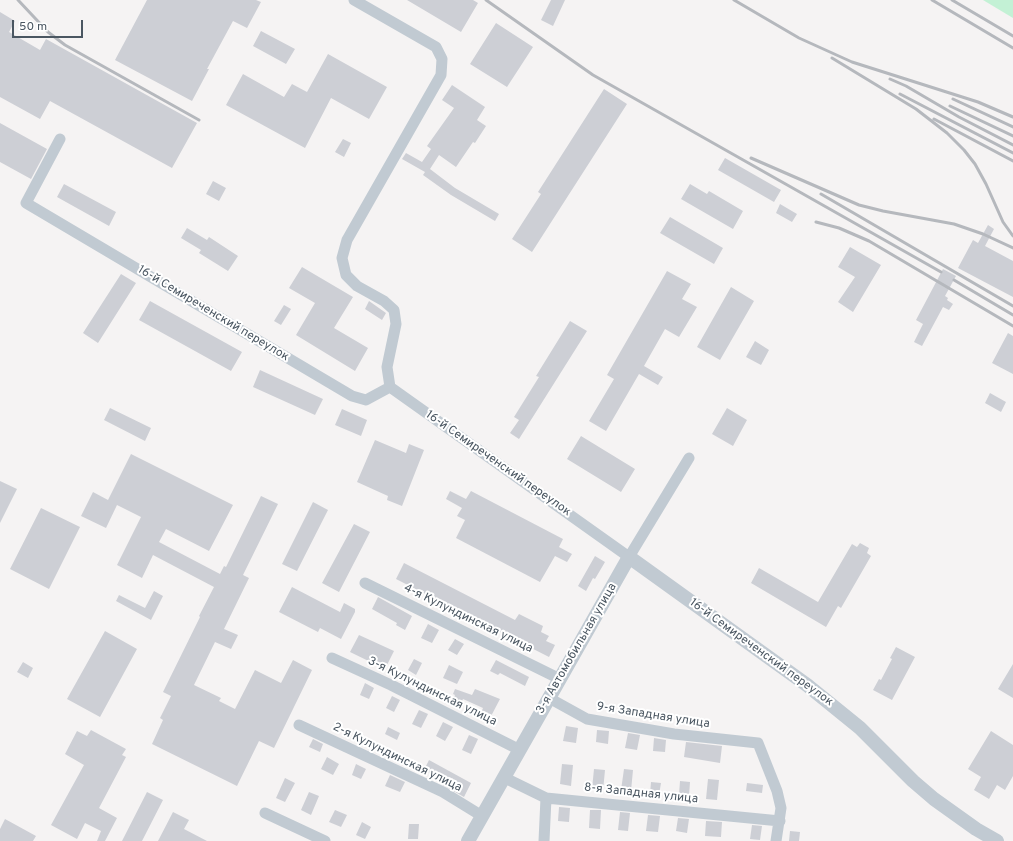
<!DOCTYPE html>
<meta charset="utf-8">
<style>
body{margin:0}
#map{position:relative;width:1013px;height:841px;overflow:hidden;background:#f5f3f3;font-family:Overpass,sans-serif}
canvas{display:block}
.scale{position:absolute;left:12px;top:20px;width:71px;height:18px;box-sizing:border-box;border:2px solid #4a5661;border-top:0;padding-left:5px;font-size:12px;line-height:14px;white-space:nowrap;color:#4a5661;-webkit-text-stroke:3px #fff;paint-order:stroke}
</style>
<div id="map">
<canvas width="1013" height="841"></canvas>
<div class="scale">50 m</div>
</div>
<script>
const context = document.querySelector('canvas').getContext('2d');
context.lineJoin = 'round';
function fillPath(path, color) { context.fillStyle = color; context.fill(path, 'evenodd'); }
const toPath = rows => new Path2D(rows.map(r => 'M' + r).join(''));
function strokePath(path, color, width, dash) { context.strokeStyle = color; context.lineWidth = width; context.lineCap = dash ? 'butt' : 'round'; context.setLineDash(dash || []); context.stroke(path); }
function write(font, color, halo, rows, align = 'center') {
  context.font = font + ' Overpass,sans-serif'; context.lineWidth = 4; context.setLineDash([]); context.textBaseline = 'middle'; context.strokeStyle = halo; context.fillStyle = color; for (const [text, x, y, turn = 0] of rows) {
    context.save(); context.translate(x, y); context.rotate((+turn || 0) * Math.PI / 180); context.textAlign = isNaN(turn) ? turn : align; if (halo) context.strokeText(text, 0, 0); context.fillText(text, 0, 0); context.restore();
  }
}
const green = toPath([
 [983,0,1013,0,1013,18]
]);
const building = toPath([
 [147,0,256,0,261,2,247,28,233,21,207,69,209,69,192,101,115,60],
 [407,0,473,0,478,3,461,32],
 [551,0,565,0,553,26,541,20],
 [0,12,15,21,9,32,40,50,46,39,197,123,172,168,50,101,40,119,0,97],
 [496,23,533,47,507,87,470,64],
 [261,31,295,49,286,64,253,46],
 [328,54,387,87,369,119,331,98,305,148,226,105,243,74,284,97,292,84,307,92],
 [452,85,485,107,477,120,486,126,475,143,473,142,456,167,439,155,430,169,455,188,499,214,495,221,451,195,423,175,425,172,402,159,406,153,422,162,431,149,427,146,454,108,442,100],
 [604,89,627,104,532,252,512,239,541,194,538,192],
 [0,123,47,149,31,179,0,162],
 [343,139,351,143,344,157,335,152],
 [725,158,781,190,774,202,718,170],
 [213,181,226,188,219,201,206,194],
 [64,184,116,212,109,226,57,197],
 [690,184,707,194,709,191,743,211,733,229,681,199],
 [780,204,797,214,792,222,776,213],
 [670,217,723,248,714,264,660,233],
 [988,225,994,229,985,246,1013,261,1013,297,958,268,973,240,978,243],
 [187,228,207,240,209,237,238,256,228,271,199,253,201,250,181,238],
 [850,247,881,265,853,312,838,302,855,277,838,267],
 [302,267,353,297,334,328,368,348,355,371,296,335,315,303,289,288],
 [943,269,956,276,945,296,948,298,947,300,953,304,949,310,943,307,922,346,914,342,923,324,916,320],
 [667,271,691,284,682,299,697,307,679,337,665,329,644,366,663,377,658,385,639,374,606,431,589,421,614,379,607,375],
 [121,274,136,283,98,343,83,333],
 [731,287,754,301,720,360,697,347],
 [150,301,242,352,231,371,139,320],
 [369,301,386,313,382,320,365,309],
 [284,305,291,309,281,325,274,321],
 [570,321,587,331,519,439,510,433,519,420,514,417,539,377,536,376],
 [1008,333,1013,336,1013,374,992,363],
 [755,341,769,350,761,365,746,357],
 [260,370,323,399,315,415,253,387],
 [990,393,1006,402,1001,412,985,403],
 [110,408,151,428,145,441,104,420],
 [727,408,747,420,733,446,712,434],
 [342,409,367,420,361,436,335,425],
 [581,436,635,469,621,492,567,459],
 [375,440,406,453,409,444,424,450,402,506,387,500,388,496,357,482],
 [131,454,233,505,209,551,166,529,159,542,220,574,224,566,226,567,261,496,278,504,243,575,249,578,224,629,238,635,231,649,215,642,194,685,221,698,219,701,235,709,255,670,281,683,293,660,312,670,274,748,259,741,237,786,152,744,163,720,160,718,171,696,163,692,200,617,199,616,214,587,153,555,142,578,117,565,141,517,117,505,106,528,81,516,93,492,108,500],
 [0,481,17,489,0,523],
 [450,491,466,499,471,491,563,539,559,547,572,554,567,562,555,556,540,582,456,538,465,520,457,516,462,508,446,499],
 [313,502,328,510,297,571,282,564],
 [41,508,80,527,49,589,10,569],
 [354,524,370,532,339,592,322,583],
 [860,543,869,548,867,553,871,556,841,608,838,606,826,627,751,583,759,568,818,602,852,544,857,547],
 [595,556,605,562,595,579,593,578,586,591,578,586],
 [404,563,515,620,519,614,543,626,541,632,549,636,546,641,555,645,549,657,396,579],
 [292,587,340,612,344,603,355,609,355,612,341,639,320,628,318,632,279,612],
 [154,591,163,596,151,620,116,601,119,595,145,608],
 [378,597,412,616,405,630,396,625,397,623,372,609],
 [428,624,439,630,432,643,421,638],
 [105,631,137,649,100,717,67,699],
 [359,635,394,651,385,669,350,652],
 [455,639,464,644,457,655,448,650],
 [896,647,915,657,892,700,873,690,879,679,881,680,892,659,890,658],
 [414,659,422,663,416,675,408,670],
 [496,660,529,677,525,686,500,673,498,675,490,671],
 [23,662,33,668,28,678,17,672],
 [1013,664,1013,698,998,689],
 [449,665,463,672,457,684,443,678],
 [365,683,374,688,369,699,360,695],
 [455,689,472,695,475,689,500,699,489,720,480,715,483,708,463,699,460,706,452,702,455,695,453,694],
 [392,696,400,700,394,712,386,708],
 [419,710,428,714,421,728,412,724],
 [443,722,453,727,445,741,436,736],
 [566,726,578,728,576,743,563,741],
 [388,727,400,733,397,740,385,734],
 [91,730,126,749,122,755,126,757,99,808,117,818,105,841,97,841,101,831,85,823,77,839,51,825,84,765,65,754,77,731,87,736],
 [597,730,609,731,608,744,596,742],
 [991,731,1013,745,1013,776,1005,790,997,785,989,799,974,790,981,777,968,769],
 [628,733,640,735,637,750,625,748],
 [469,735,478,739,471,754,462,750],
 [654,738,666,740,665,752,653,751],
 [313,739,323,744,320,752,309,747],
 [686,742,722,746,720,763,684,757],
 [327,757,339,764,333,775,321,769],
 [429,760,471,783,464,797,441,784,443,780,424,770],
 [356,764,366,769,361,779,352,775],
 [562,764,573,765,571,786,560,784],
 [594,769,605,770,603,791,592,789],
 [624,769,633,770,631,791,621,790],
 [390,775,405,782,400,792,385,786],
 [285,778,295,783,285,802,276,798],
 [708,779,719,780,717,800,706,799],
 [680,781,690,782,689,796,679,795],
 [651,782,661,783,659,795,650,794],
 [747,783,763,785,762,793,746,791],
 [147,792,163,800,142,841,122,841],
 [309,792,319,796,311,815,301,810],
 [559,807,570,808,569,822,558,821],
 [335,810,347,815,341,827,329,822],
 [590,810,601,810,600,829,589,828],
 [173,812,189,820,184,829,207,841,158,841],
 [620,812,630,813,628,831,618,830],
 [648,815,660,816,658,832,646,831],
 [678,818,689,819,687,833,676,831],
 [5,819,36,836,33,841,0,841,0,829],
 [706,821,722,822,721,837,705,836],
 [362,822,371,827,365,839,356,835],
 [409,824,419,824,418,839,408,839],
 [752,825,762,826,760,840,750,839],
 [790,831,800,832,799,841,789,841]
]);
const minor = toPath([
 [354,0,436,47,442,59,441,75,347,240,342,258,346,275,357,286,384,301,394,310,396,324,387,367,390,387],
 [60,139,26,203,352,396,366,400,390,387,629,557,689,458],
 [365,583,560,679],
 [332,658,391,685,520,750],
 [549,698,587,719,674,734,758,743,777,791,781,808,776,841],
 [299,725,443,792,482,816],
 [505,778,546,798,780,821],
 [265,813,325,841],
 [544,841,546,798]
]);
const tertiary = toPath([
 [468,841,629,557,807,685,860,728,913,781,934,799,976,829,997,841]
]);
const rail = toPath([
 [18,0,48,32,65,45,199,120],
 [486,0,593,75,941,272],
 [734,0,799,38,852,62,978,102,1013,117],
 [932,0,1013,48],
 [952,0,1013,36],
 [832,58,916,109,947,133,964,150,975,164,986,184,1003,222,1013,236],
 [890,79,906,86,959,117,1013,145],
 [900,94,1013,153],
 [953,99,1013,127],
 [950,106,1013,136],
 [934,119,1013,161],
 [751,158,859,205,883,211,954,224,983,234,1013,248],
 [821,194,1013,306],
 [816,222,839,228,869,241,1013,326],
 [954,280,1013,315]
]);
const streetNames = [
 ["16-й Семиреченский переулок",213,314,31],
 ["16-й Семиреченский переулок",498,464,35],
 ["4-я Кулундинская улица",468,619,26],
 ["3-я Автомобильная улица",577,649,-60],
 ["16-й Семиреченский переулок",761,653,36],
 ["3-я Кулундинская улица",432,692,26],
 ["9-я Западная улица",653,716,9],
 ["2-я Кулундинская улица",397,758,26],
 ["8-я Западная улица",641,794,6]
];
fillPath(green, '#c3f1d5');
fillPath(building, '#cdcfd5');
strokePath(minor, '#c1cad2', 11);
strokePath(tertiary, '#c1cad2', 14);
strokePath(rail, '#b5b8bd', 3);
write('12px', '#4a5661', '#fff', streetNames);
</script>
